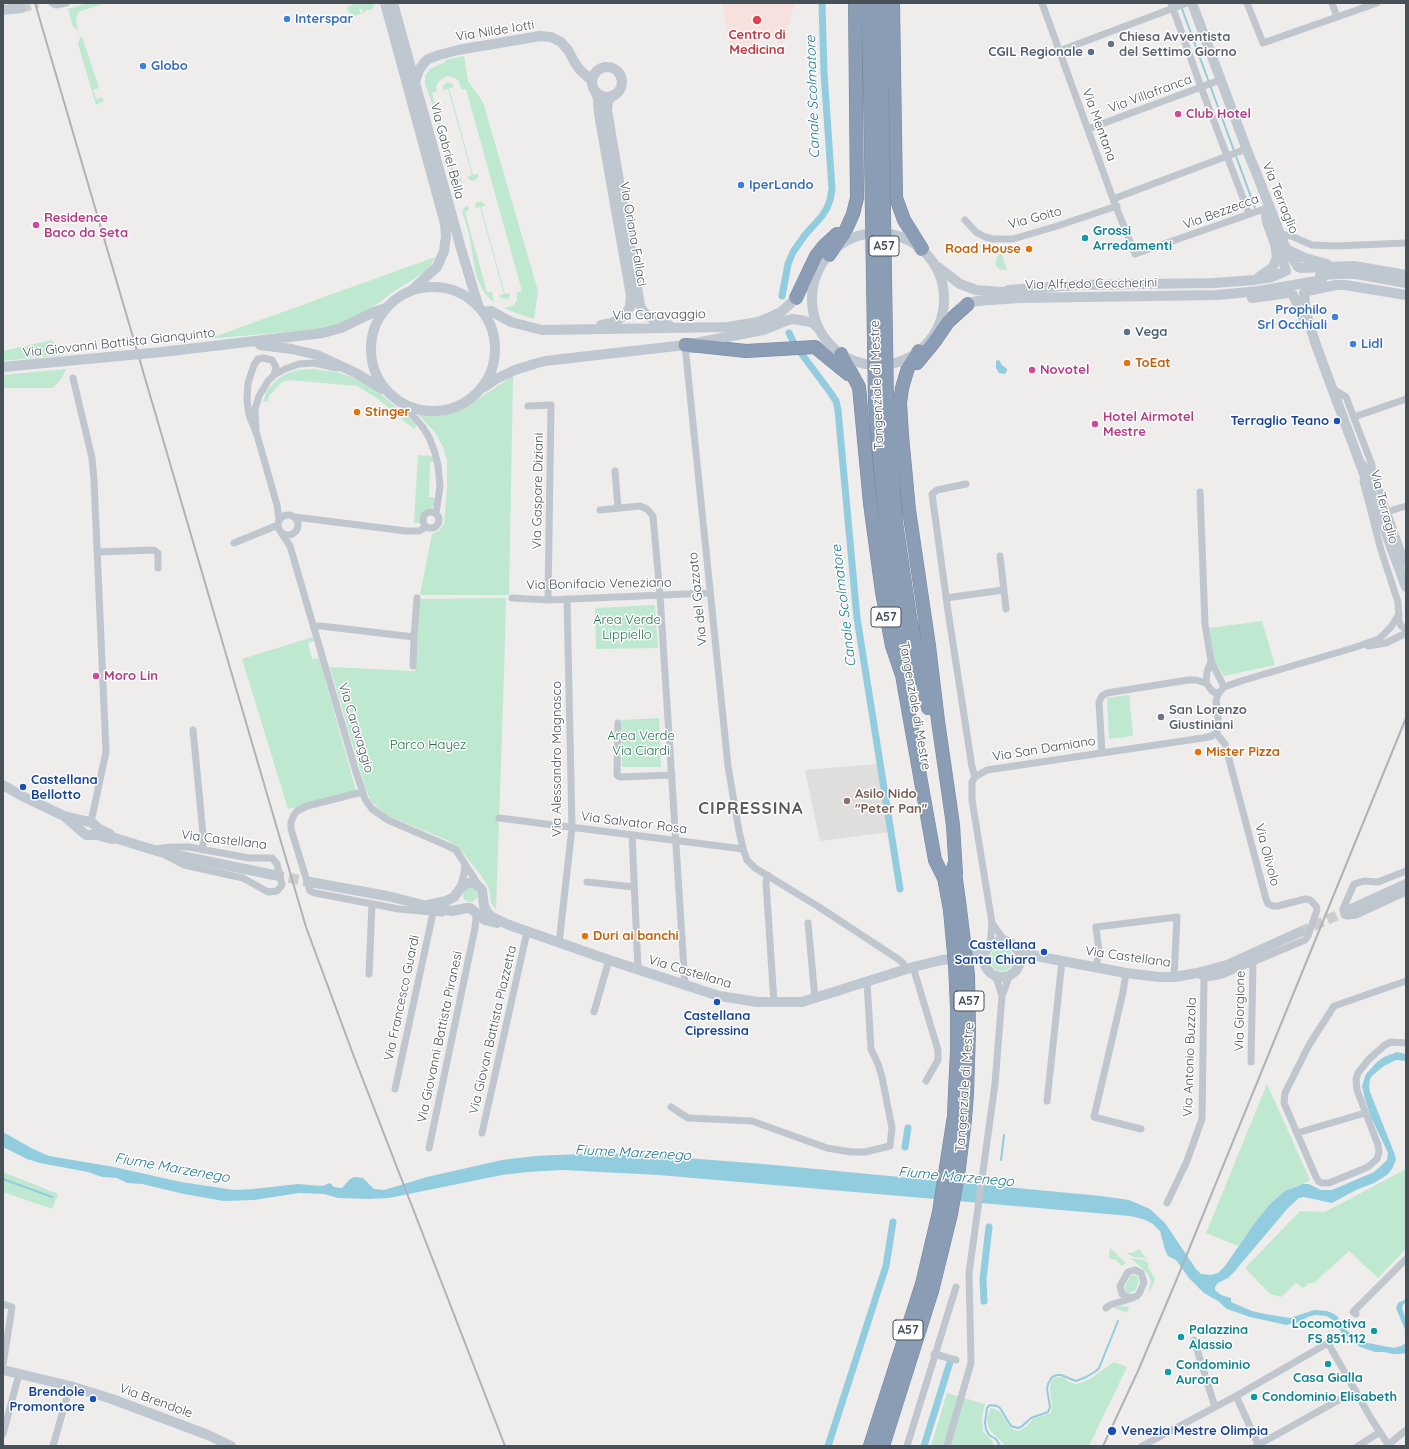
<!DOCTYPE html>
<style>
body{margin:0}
#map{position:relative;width:1409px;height:1449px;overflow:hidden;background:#efecec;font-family:Quicksand,sans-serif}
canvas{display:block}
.frame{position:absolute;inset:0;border:4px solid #474f57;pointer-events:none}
</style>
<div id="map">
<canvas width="1409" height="1449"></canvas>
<div class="frame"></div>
</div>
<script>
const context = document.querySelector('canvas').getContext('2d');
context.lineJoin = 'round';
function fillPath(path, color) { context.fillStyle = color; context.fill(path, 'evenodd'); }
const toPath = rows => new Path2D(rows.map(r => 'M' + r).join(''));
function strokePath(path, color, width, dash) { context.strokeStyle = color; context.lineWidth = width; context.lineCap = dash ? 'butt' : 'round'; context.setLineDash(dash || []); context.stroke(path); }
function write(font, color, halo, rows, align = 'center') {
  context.font = font + ' Quicksand,sans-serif'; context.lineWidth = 3; context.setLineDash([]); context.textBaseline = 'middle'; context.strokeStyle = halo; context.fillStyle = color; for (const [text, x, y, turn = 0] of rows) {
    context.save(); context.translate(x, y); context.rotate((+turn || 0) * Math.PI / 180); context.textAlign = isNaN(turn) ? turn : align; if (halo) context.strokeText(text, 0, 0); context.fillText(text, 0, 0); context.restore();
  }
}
const education = toPath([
 [878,764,888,832,820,841,805,770]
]);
const medical = toPath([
 [722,3,795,3,782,45,775,39,768,38,761,40,759,39,751,48,732,53]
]);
const green = toPath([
 [87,3,105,3,79,12,76,18,78,30,73,27,68,9],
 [356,3,374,3,374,5,372,10,367,10,363,13,362,9,359,9,361,14,354,16,352,13,350,14,349,11,348,11,347,8,349,6],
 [80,37,82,37,99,88,93,90,96,99,102,97,104,101,96,105,78,44],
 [464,56,468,81,483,102,538,291,534,319,524,316,504,308,514,305,517,300,517,292,522,291,466,89,462,90,458,80,452,77,447,76,440,80,436,86,437,91,432,93,456,180,461,178,462,182,460,182,454,180,433,106,425,84,425,76,430,69,445,62,445,60],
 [446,83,451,83,454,87,449,88,473,175,478,174,478,177,474,181,470,180,467,177,472,175,448,89,443,90,443,86],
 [481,201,486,205,481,207,505,294,510,293,509,298,506,299,501,298,499,295,504,294,480,207,475,208,476,203],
 [468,206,469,210,465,212,487,292,492,292,494,302,488,297,482,289,476,275,469,234,462,211,465,207],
 [1001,253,1004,261,1007,270,1001,270,996,266,996,258],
 [435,257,429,269,393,292,380,302,363,313,343,324,321,329,208,339],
 [52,340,64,355,3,361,3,351],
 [66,369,62,378,53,388,3,388,3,375],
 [312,369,336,372,349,376,364,382,377,391,413,421,416,425,415,430,378,399,357,386,289,380,282,382,269,396,268,401,263,402,267,390,279,378,288,373,298,370],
 [513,376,509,595,420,595,432,534,440,530,444,523,447,488,447,461,443,447,436,434,418,414,439,416,454,413,478,399],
 [418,455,433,456,434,462,430,462,429,497,434,497,434,505,431,509,422,514,420,523,414,523],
 [506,598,504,674,496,910,491,903,489,888,480,874,460,849,447,840,388,816,378,808,371,801,366,790,330,667,415,671,420,599],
 [655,605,658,648,596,649,595,608],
 [1262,621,1275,665,1224,676,1214,660,1209,628],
 [313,637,314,641,308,643,312,659,319,658,357,794,288,809,242,659],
 [1129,695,1133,736,1109,739,1107,698],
 [659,718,661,767,622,767,622,720],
 '463 895a7 7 0 1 1 14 0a7 7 0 1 1-14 0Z',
 '990 959a12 12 0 1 1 24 0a12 12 0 1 1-24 0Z',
 [1267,1084,1310,1180,1303,1184,1291,1188,1269,1205,1238,1246,1206,1233],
 [1406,1169,1406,1249,1378,1278,1349,1251,1314,1283,1309,1283,1303,1288,1296,1283,1281,1297,1270,1294,1245,1268,1300,1211,1325,1212],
 [3,1172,58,1194,52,1209,3,1192],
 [1110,1248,1125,1262,1126,1263,1122,1266,1116,1260,1109,1258],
 [1139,1249,1147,1260,1143,1258,1133,1257,1126,1252,1132,1253],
 [1131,1258,1144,1260,1149,1264,1148,1267,1155,1279,1150,1292,1149,1291,1151,1281,1148,1274],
 [1131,1275,1137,1276,1139,1280,1136,1290,1130,1293,1125,1291,1125,1287],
 [1121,1306,1129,1307,1127,1313,1114,1308],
 [1114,1362,1127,1367,1089,1446,1004,1446,1003,1443,989,1429,987,1420,989,1412,991,1408,995,1409,1001,1413,1010,1427,1014,1430,1019,1431,1027,1426,1033,1419,1051,1413,1052,1405,1050,1389,1051,1382,1054,1378,1062,1377,1069,1382,1077,1384,1090,1379],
 [947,1393,985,1404,982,1417,983,1431,992,1441,995,1446,931,1446]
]);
const water = toPath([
 [999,360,1002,365,1007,369,1006,373,1004,374,999,373,996,368,996,361],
 [1397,1052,1406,1054,1406,1061,1396,1060,1384,1066,1373,1075,1370,1079,1369,1086,1370,1092,1395,1155,1396,1160,1392,1169,1387,1175,1374,1183,1356,1190,1332,1203,1304,1197,1299,1198,1288,1208,1234,1272,1228,1278,1218,1283,1215,1287,1215,1290,1221,1295,1231,1298,1231,1302,1252,1311,1265,1314,1290,1318,1314,1310,1327,1311,1332,1313,1337,1316,1346,1330,1358,1339,1368,1343,1394,1348,1401,1346,1406,1343,1406,1353,1401,1354,1392,1354,1384,1352,1375,1352,1360,1347,1342,1333,1330,1318,1326,1316,1315,1315,1308,1317,1297,1323,1286,1325,1250,1317,1227,1309,1218,1301,1204,1293,1189,1278,1176,1260,1168,1256,1165,1250,1160,1231,1153,1224,1143,1219,1130,1216,659,1175,562,1170,527,1172,502,1175,389,1198,369,1199,338,1198,324,1194,299,1193,254,1200,224,1201,184,1194,142,1184,127,1183,117,1178,102,1177,88,1172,40,1163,27,1159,3,1147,3,1132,33,1149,49,1156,114,1167,181,1182,234,1190,253,1189,298,1184,322,1186,330,1183,334,1187,342,1188,350,1179,355,1177,363,1178,374,1189,384,1190,427,1177,502,1160,535,1156,604,1153,636,1154,763,1164,1101,1196,1129,1200,1150,1209,1165,1223,1196,1269,1201,1274,1211,1275,1218,1273,1225,1266,1254,1224,1269,1205,1285,1191,1303,1184,1309,1184,1321,1190,1332,1190,1374,1172,1383,1164,1387,1160,1388,1153,1371,1117,1365,1099,1362,1086,1366,1074,1377,1062,1384,1057],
 [1406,1299,1406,1302,1403,1305,1402,1308,1406,1320,1406,1332,1396,1308,1398,1303]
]);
const stream = toPath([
 [1181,6,1255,208],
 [1001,1160,1004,1135],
 [3,1179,52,1197],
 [1000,1446,996,1439,989,1435,986,1429,985,1423,987,1408,990,1405,997,1406,1000,1408,1011,1426,1018,1428,1021,1427,1031,1418,1048,1412,1050,1407,1047,1389,1048,1384,1052,1377,1057,1375,1061,1375,1076,1381,1086,1377,1096,1371,1099,1368,1118,1321]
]);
const canal = toPath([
 [782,296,788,264,793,252,805,235,822,216,827,208,830,200,832,189,824,72,822,3],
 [789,333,795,345,830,392,836,401,838,410,857,618,900,889],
 [905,1147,908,1128],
 [984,1301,983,1279,989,1227],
 [828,1446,886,1266,893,1222],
 [924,1446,950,1362]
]);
const secondaryTunnel = toPath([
 [21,8,38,3],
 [274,875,310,882],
 [1300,932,1351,909]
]);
const street = toPath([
 [52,3,56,5,66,3],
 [1042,3,1113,199,1135,254,1270,207],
 [1171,3,1201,87,1249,214],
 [1247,3,1263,43,1377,3],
 [1332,3,1337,17],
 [1059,51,1187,3],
 [1088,129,1220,80],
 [1113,199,1246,149],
 [965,220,976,232,985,237,993,239,1013,239,1054,227,1117,206],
 [1280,234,1291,236,1312,245,1336,246,1406,243],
 [685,345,728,766,739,831,744,852,747,860,755,868,819,907,898,959,903,963,906,970],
 [274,375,276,367,272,360,263,358,258,359,254,365,248,383,247,400,249,415,257,435,277,505,279,519],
 [73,378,92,458,94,480,106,752,91,822],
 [1333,389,1346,397,1372,465,1373,476],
 [401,402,422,426,429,437,435,453,438,465,440,486,436,514],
 [528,406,551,405,548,600],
 [1354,417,1406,399],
 [256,429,255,409,259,396,268,381,274,375,285,369,299,364,314,363,337,368],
 [1363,464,1373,476,1377,483,1406,564],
 [615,471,618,508],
 [1363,481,1381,550,1398,602,1399,621,1401,626,1406,629],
 [966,484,937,490,932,494,948,611,972,767,975,777],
 [1200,492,1205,624,1211,661,1224,687],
 [600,510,640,506,647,509,653,516,660,595,685,985],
 [1387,512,1406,506],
 '423 520a8 8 0 1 1 16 0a8 8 0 1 1-16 0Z',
 '278 525a10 10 0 1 1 20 0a10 10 0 1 1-20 0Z',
 [295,517,406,531,419,531,426,527],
 [282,534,290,546,356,772,365,799,372,809,388,820,448,846,456,850,479,886],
 [234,543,278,525],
 [97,552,154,550,158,553,158,568],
 [1000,556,1006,609],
 [512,598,548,600,709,593],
 [946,598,1003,590],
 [313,626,321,626,414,637,417,598],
 [1368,646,1386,643,1406,633],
 [1211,661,1207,672,1206,683,1212,691,1218,694],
 [413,666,414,637],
 [618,723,617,775,620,777,672,775],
 [193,730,203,834,203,850],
 [1216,733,1219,727,1216,701,1218,694,1224,687,1241,681,1353,648,1379,639,1391,627,1399,614],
 [1102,753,1099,702,1102,696,1107,693,1188,680,1196,680,1206,683],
 [362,792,307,806,297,811,294,815,291,822,291,829,310,891,315,893,399,909,442,913],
 [499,818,743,849],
 [632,835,638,969],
 [157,849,170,847,189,847,249,858,272,858,277,864,282,885,277,891,268,892,243,878,184,865,165,855],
 [1406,871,1378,882,1364,881,1354,884,1343,909,1344,915,1348,916,1356,915,1406,892],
 [768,875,766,882,774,1003],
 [587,882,634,887],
 [460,887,464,874,465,865],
 [808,923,815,999],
 [992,923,1002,937,1010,943],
 [559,943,572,828,567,599],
 [990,945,992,923,972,800,972,782,975,777,987,770,1203,738,1212,736,1216,733],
 [913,967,938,1050,938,1060,926,1081],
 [1096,967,1099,951,1096,927,1177,917,1174,977],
 [1126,973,1123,992,1094,1117,1141,1129],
 [1197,973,1204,978,1213,977,1222,975,1305,940,1308,936,1317,910,1316,906,1310,900,1305,899,1278,906,1273,906,1268,904,1266,899,1225,744,1216,733],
 [369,974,372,904],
 [996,977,1002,996],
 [1406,981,1334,1006,1309,1045,1285,1093,1284,1103,1316,1177,1319,1182,1322,1183,1329,1183,1368,1167,1377,1159,1379,1152,1378,1145,1357,1090,1356,1079,1358,1073,1369,1059,1385,1045,1391,1042,1406,1043],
 [594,1012,609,960],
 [1251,1062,1253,961],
 [395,1089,433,913],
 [1047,1101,1062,961],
 [671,1107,688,1118,752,1121,827,1148,851,1152,865,1152,890,1146,892,1128,882,1077,878,1064,871,1049,867,982],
 [482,1133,527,932],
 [1297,1133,1365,1113],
 [429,1148,475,928,476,918,475,912],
 [1167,1203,1187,1161,1202,1119,1204,978],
 [1135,1270,1141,1273,1144,1282,1140,1292,1137,1296,1130,1298,1122,1294,1120,1286,1128,1272,1135,1270],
 [3,1304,12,1307,3,1365],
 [1106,1308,1110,1305,1133,1298],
 [1356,1314,1353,1312,1406,1259],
 [1194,1340,1215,1407],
 [934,1354,956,1360],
 [1236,1396,1259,1446],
 [3,1434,19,1374],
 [1388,1445,1406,1430],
 [53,1446,70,1386],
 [907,1446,956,1287],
 [947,1446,971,1363,969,1273,995,1084,1002,996,1009,977],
 [1142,1446,1236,1396,1328,1343,1372,1420,1389,1446],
 [1256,1446,1355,1391],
 [1358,1446,1380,1432]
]);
const secondary = toPath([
 [385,3,445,224,446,236,444,251,437,267,413,289],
 [393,3,462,252,478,305],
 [1192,3,1250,158,1256,172,1284,244,1298,267],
 [3,10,21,8],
 '592 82a15 15 0 1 1 30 0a15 15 0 1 1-30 0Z',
 [415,82,419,70,424,63,428,59,439,55,458,50,540,36,551,37,561,42,568,50,575,63,580,70,591,80],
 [596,93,598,99,599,114,631,296,630,307,624,316,612,323,601,325],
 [613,95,608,101,607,110,640,305,642,310,649,317,654,320,669,325],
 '812 299a66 66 0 1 1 132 0a66 66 0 1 1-132 0Z',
 [1278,243,1286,271],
 [1288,250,1305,258,1327,264],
 [938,267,960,284,976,290,1015,293],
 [1301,268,1354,266,1406,275],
 [1320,275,1340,274,1356,274,1406,283],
 [1259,277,1273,267,1277,257,1275,244,1267,222,1266,215],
 '371 349a62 62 0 1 1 124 0a62 62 0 1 1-124 0Z',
 [1008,290,1076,285,1214,283,1254,280,1272,277,1284,272],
 [1307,291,1336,285,1345,285,1406,295],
 [1304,293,1306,313,1316,345,1406,587],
 [1293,295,1304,320],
 [1252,298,1288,293],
 [962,306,977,301,1019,298,1217,295,1259,291],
 [483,312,491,311,511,322,542,330,728,327,758,322,770,317,781,312,790,304,801,292],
 [260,345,292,349,317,355,356,373,382,389],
 [162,352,323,333,341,328,374,312,386,308],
 [3,367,66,361],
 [484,387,496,379,515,370,534,364,545,361,685,345,763,330,788,320,794,319,805,321,813,323,819,329],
 [3,785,22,796,64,816,85,821,91,822,99,829,110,834],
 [64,816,86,835,97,835,112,839,115,838,157,851,274,875],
 [310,882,387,896,440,909,452,911,467,908],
 [428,905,446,901,454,897,462,886,468,883,474,883,478,886,482,890,484,906,487,912,492,917,509,925,609,960,719,996,758,1002,802,1002,913,967,942,960,961,958,986,951],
 [470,908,485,920,497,923],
 [1351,909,1406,884],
 '984 959a18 18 0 1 1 36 0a18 18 0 1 1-36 0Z',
 [1017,949,1030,954,1041,957,1126,973,1159,977,1175,977,1197,973,1227,965,1300,932],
 [3,1370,70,1386,112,1399,208,1435,231,1446]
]);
const highway = toPath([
 [868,3,870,91],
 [880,3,882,90],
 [893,3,896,198,904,220,922,249],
 [829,255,844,234,853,214,857,198,855,3],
 [796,298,816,256,823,247,837,234],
 [685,345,700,346,746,351,815,347,848,374],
 [919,351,908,368,902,388,900,403,902,436,909,510,929,646,938,721,953,825,956,874],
 [841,354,859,387,870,503,882,592,892,646,902,675,935,860,945,880],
 [917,363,935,341,948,322,968,304],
 [875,403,883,498,893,586,898,619,911,679],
 [887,403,896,522,910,617,928,708],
 [954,865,960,909],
 [943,872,950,910],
 [870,1446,922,1284,939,1212,954,1116,955,1092],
 [883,1446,932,1291,951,1214,959,1168,965,1119,967,1093]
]);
const rail = toPath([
 [35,3,306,927,353,1054,505,1446],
 [1103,1446,1138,1371,1176,1281,1406,718]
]);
const secondaryBridge = toPath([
 [1259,291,1322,280],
 [66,361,162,352]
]);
const highwayBridge = toPath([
 [882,90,887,403],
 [870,91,875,403],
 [960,909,968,975,969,1030,967,1093],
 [950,910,955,964,957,1008,957,1051,955,1092]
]);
const markers = [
 [287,19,4,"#3f7fe0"],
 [757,20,5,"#e0444e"],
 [1111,44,4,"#6b7280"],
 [1091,52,4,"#5c6f8a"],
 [143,66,4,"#3f7fe0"],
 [1178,114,4,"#d1479c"],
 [741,185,4,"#3f7fe0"],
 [36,225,4,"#d1479c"],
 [1085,238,4,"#0f9aa8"],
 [1029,249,4,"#e8710a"],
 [1335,317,4,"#3f7fe0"],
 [1127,332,4,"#5c6f8a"],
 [1353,344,4,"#3f7fe0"],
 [1127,363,4,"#e8710a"],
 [1032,370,4,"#d1479c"],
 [357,412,4,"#e8710a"],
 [1337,421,4,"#1a4fb4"],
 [1095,424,4,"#d1479c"],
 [96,676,4,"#d1479c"],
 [1161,717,4,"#6b7280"],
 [1198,752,4,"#e8710a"],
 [23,787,4,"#1a4fb4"],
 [847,801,4,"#8d6e63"],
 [585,936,4,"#e8710a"],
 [1044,952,4,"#1a4fb4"],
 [717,1002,4,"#1a4fb4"],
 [1374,1331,4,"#0f9aa8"],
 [1181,1337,4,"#0f9aa8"],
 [1328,1364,4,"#0f9aa8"],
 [1168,1372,4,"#0f9aa8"],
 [1254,1397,4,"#0f9aa8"],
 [93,1399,4,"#1a4fb4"],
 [1112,1431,5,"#1a4fb4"]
];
const shields = [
 [884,246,30],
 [886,617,30],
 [969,1001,30],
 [908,1330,30]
];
const shieldNames = [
 ["A57",884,246],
 ["A57",886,617],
 ["A57",969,1001],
 ["A57",908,1330]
];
const shopNames = [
 ["Interspar",295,19],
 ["Globo",151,66],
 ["IperLando",749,185],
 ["Prophilo",1327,310,"right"],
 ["Srl Occhiali",1327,325,"right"],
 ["Lidl",1361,344]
];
const streetNames = [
 ["Via Nilde Iotti",495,31,-9],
 ["Via Villafranca",1150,94,-20],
 ["Via Mentana",1099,125,70],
 ["Via Gabriel Bella",447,151,75],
 ["Via Terraglio",1280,198,68],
 ["Via Bezzecca",1221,212,-20],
 ["Via Goito",1035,218,-15],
 ["Via Oriana Fallaci",633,234,80],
 ["Via Alfredo Ceccherini",1091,284,-1],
 ["Via Caravaggio",659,315,-1],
 ["Via Giovanni Battista Gianquinto",119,343,-6],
 ["Tangenziale di Mestre",877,385,-92],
 ["Via Gaspare Diziani",538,491,-89],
 ["Via Terraglio",1384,507,75],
 ["Via Bonifacio Veneziano",599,584,-1],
 ["Via del Gazzato",698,599,-96],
 ["Tangenziale di Mestre",915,706,80],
 ["Via Caravaggio",356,728,73],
 ["Via San Damiano",1044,749,-9],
 ["Via Alessandro Magnasco",557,759,-90],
 ["Via Salvator Rosa",634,823,7],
 ["Via Castellana",224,840,7],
 ["Via Olivolo",1267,855,75],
 ["Via Castellana",1128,957,8],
 ["Via Castellana",690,972,17],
 ["Via Francesco Guardi",402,998,-78],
 ["Via Giorgione",1240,1011,-89],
 ["Via Giovan Battista Piazzetta",493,1030,-77],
 ["Via Giovanni Battista Piranesi",440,1037,-78],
 ["Via Antonio Buzzola",1190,1057,-88],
 ["Tangenziale di Mestre",965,1087,-86],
 ["Via Brendole",156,1401,20]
];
const healthNames = [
 ["Centro di",757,35],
 ["Medicina",757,50]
];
const worshipNames = [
 ["Chiesa Avventista",1119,37],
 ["del Settimo Giorno",1119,52],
 ["San Lorenzo",1169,710],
 ["Giustiniani",1169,725]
];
const serviceNames = [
 ["CGIL Regionale",1083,52],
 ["Vega",1135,332,"left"]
];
const hotelNames = [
 ["Club Hotel",1186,114],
 ["Residence",44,218],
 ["Baco da Seta",44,233],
 ["Novotel",1040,370],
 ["Hotel Airmotel",1103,417],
 ["Mestre",1103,432],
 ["Moro Lin",104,676]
];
const cultureNames = [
 ["Grossi",1093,231],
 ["Arredamenti",1093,246],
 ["Locomotiva",1366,1324,"right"],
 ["FS 851.112",1366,1339,"right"],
 ["Palazzina",1189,1330],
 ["Alassio",1189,1345],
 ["Condominio",1176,1365],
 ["Aurora",1176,1380],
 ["Casa Gialla",1328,1378,"center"],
 ["Condominio Elisabeth",1262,1397]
];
const foodNames = [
 ["Road House",1021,249,"right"],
 ["ToEat",1135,363],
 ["Stinger",365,412],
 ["Mister Pizza",1206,752],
 ["Duri ai banchi",593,936]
];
const transitNames = [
 ["Terraglio Teano",1329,421],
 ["Castellana",31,780,"left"],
 ["Bellotto",31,795,"left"],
 ["Castellana",1036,945],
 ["Santa Chiara",1036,960],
 ["Castellana",717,1016,"center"],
 ["Cipressina",717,1031,"center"],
 ["Brendole",85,1392],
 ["Promontore",85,1407],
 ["Venezia Mestre Olimpia",1121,1431,"left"]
];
const parkNames = [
 ["Area Verde",627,620],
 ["Lippiello",627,635],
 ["Area Verde",641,736],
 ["Via Ciardi",641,751],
 ["Parco Hayez",428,745]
];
const educationNames = [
 ["Asilo Nido",855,794],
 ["\"Peter Pan\"",855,809]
];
const waterNames = [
 ["Canale Scolmatore",813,97,-92],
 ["Canale Scolmatore",844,606,-97],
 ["Fiume Marzenego",633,1153,3],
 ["Fiume Marzenego",172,1168,10],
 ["Fiume Marzenego",956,1177,5]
];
const districtNames = [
 ["CIPRESSINA",751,809]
];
fillPath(education, '#e0dedd');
fillPath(medical, '#f7e1de');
fillPath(green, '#bfe8d0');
fillPath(water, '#92ccdf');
strokePath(stream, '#92ccdf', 2);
strokePath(canal, '#92ccdf', 7);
strokePath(secondaryTunnel, '#cdcdce', 10, [10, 5]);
strokePath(highway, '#7588a1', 14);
strokePath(street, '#bfc6cd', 7);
strokePath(secondary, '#bfc7d1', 10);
strokePath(highway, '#8a9db5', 13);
strokePath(rail, '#afb2b6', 2);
strokePath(highwayBridge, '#7588a1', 14, []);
strokePath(secondaryBridge, '#bfc7d1', 10);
strokePath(highwayBridge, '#8a9db5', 13);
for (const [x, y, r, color] of markers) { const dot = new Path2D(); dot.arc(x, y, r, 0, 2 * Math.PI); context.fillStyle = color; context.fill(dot); strokePath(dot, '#fff', 1.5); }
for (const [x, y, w] of shields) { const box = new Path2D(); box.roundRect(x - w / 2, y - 10, w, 20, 3); context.fillStyle = '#fff'; context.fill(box); strokePath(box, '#474f57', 1); }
write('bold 12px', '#474f57', null, shieldNames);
write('bold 13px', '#366cbe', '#fff', shopNames, 'left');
write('13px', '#474f57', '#fff', streetNames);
write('bold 13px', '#be3a42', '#fff', healthNames);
write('bold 13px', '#5b616d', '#fff', worshipNames, 'left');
write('bold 13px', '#4e5e75', '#fff', serviceNames, 'right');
write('bold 13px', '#b23c85', '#fff', hotelNames, 'left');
write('bold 13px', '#0d838f', '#fff', cultureNames, 'left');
write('bold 13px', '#c56008', '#fff', foodNames, 'left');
write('bold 13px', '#164399', '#fff', transitNames, 'right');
write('13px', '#226e4b', '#fff', parkNames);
write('bold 13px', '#785e54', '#fff', educationNames, 'left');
write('italic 14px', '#1e7693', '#fff', waterNames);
context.letterSpacing = '1px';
write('bold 17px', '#5a5c60', '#fff', districtNames);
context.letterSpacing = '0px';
</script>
